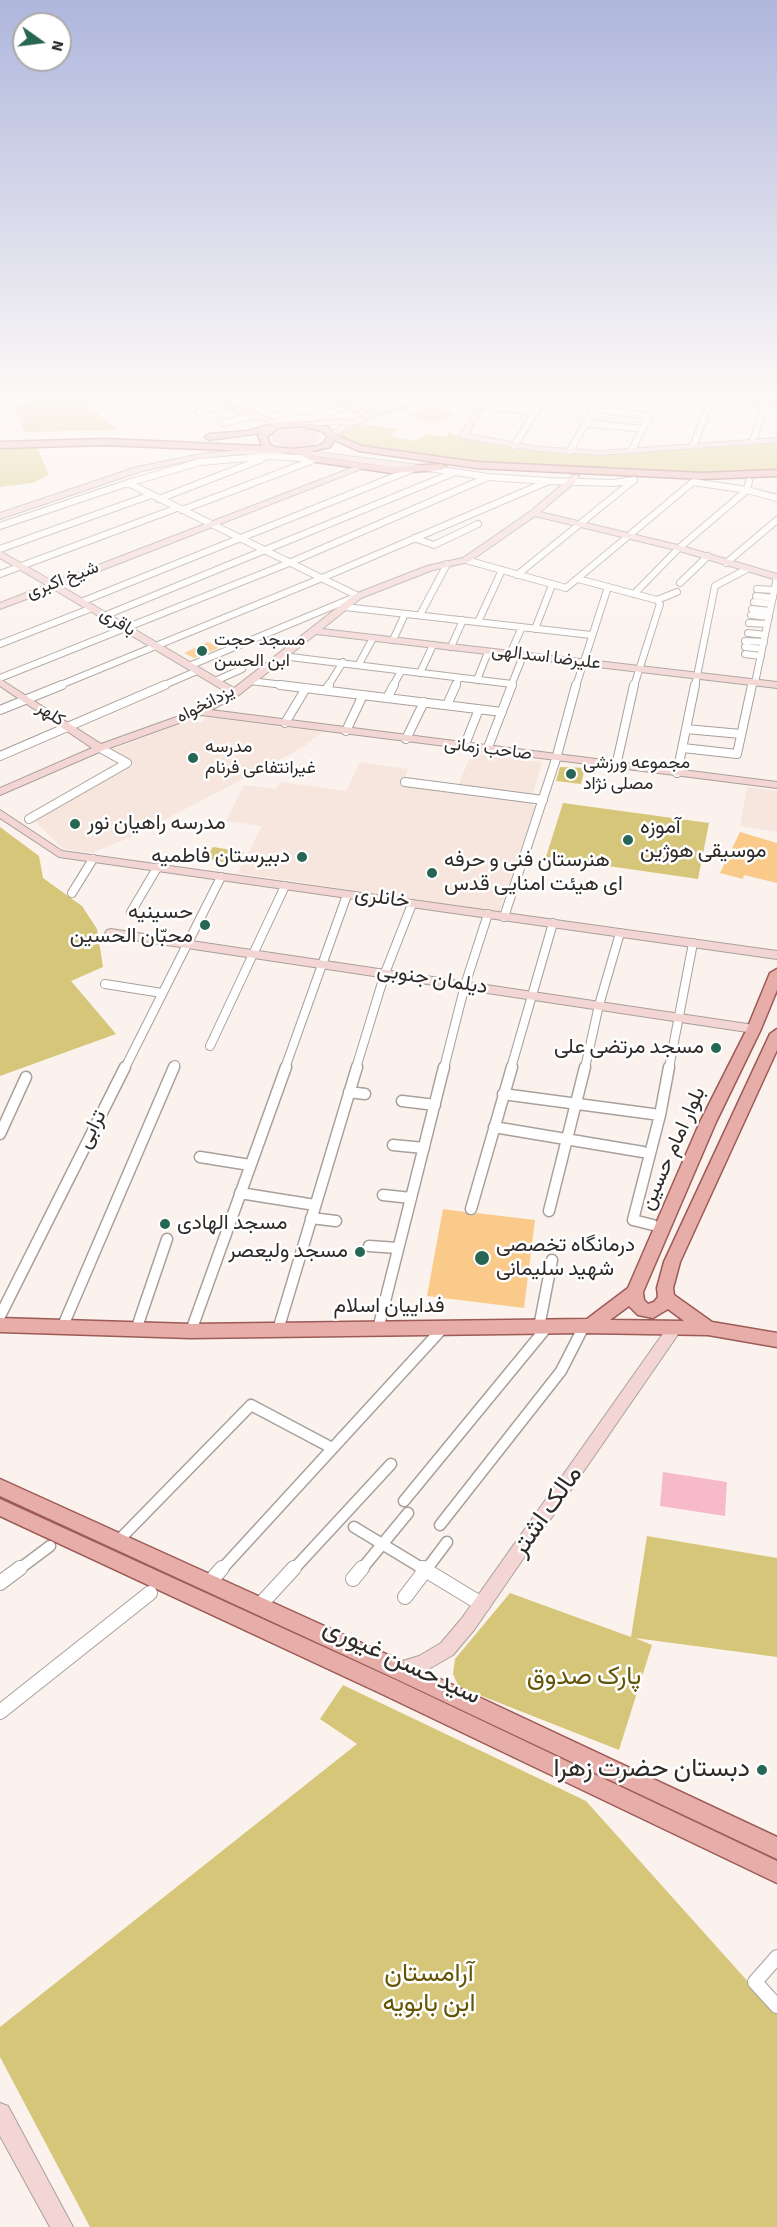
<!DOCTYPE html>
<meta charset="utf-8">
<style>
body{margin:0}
#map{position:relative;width:777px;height:2227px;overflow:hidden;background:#fbf2ed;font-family:"Source Sans 3",sans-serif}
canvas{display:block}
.north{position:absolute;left:12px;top:12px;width:60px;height:60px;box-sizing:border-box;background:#fff;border:2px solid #abaaa9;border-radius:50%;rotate:104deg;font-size:16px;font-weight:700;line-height:24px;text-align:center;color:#2d2a28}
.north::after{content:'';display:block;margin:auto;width:21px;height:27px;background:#276654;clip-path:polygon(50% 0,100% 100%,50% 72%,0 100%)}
</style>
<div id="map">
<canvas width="777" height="2227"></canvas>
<div class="north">N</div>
</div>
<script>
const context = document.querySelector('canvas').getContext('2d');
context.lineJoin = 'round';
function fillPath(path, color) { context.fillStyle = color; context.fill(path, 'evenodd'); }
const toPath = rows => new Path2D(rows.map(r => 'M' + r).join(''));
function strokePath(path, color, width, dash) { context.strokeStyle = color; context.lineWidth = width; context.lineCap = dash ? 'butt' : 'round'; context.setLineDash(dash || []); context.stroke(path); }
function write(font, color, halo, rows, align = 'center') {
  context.font = font + ' "Source Sans 3",Vazirmatn,sans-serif'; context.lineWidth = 5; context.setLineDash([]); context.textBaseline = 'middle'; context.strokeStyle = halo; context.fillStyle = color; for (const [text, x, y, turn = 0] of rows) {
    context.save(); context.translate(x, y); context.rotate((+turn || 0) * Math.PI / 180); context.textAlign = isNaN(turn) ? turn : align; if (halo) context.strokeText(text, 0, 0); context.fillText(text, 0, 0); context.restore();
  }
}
const built = toPath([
 [207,717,322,732,303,747,272,764,131,837,92,853,63,849,33,819,134,765,110,750,193,719,200,723],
 [472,752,541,762,542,764,532,796,458,786],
 [360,762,408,769,402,786,532,803,535,807,499,913,238,873,262,826,226,821,244,785,275,789,282,782,346,791],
 [747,787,777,791,777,832,740,826]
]);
const green = toPath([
 [77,394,116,430,25,432,13,406],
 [361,424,399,429,391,436,416,441,425,434,446,437,449,432,465,439,494,445,552,453,617,454,777,443,777,470,703,473,527,466,472,461,353,444,343,439,340,433,344,428],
 [37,447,49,475,33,483,0,487,0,449],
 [560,767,585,768,581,784,556,781],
 [563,803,709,823,698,879,546,857],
 [0,827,39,856,43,878,82,906,97,929,103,967,71,981,116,1034,0,1076],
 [213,847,244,852,237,864,205,859],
 [647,1536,777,1558,777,1657,635,1638,652,1645,619,1750,459,1687,453,1674,455,1659,510,1593,631,1637],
 [343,1685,586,1801,777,2014,777,2227,90,2227,0,2057,0,2027,357,1744,320,1719]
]);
const water = toPath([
 [289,427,312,429,320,435,321,438,313,444,298,448,282,446,272,441,272,434],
 [663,1472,727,1482,725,1516,660,1506]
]);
const building = toPath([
 [432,405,456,414,432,424,409,415],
 [208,642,219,648,194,658,184,653],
 [740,832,777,843,777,883,744,875,743,879,720,873],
 [443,1209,465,1212,470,1216,477,1213,535,1220,524,1308,427,1296]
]);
const streetFar3 = toPath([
 [248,394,296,418],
 [347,394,382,409],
 [748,402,752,394],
 [231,404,262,394],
 [273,406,314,394],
 [486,406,536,412],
 [382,409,425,394],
 [594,409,649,416],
 [199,412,226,405],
 [275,422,316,417,348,407],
 [224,423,256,415],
 [586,423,642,429],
 [753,441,765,404],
 [514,446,547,394],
 [693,446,712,398],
 [632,450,660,394],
 [570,451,602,394],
 [429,468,488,477,549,481,614,483,634,480],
 [128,483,358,596],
 [159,499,262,459],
 [182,510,311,461],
 [0,526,128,483,200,462,270,456,316,459],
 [414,538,434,545,478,524],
 [0,549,151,495],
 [466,560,566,588,693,482,747,490,777,498],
 [726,563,777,520],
 [0,574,177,508],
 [517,575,634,480],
 [578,579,657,600,677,592],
 [680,583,708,556],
 [757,589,774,590],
 [634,594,679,548,747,490,749,481],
 [756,596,773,598],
 [81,602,413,469],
 [754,602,771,604],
 [345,607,591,635],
 [752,609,770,611],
 [420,615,447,564],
 [751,615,769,617],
 [104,616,453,473],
 [478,622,502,570],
 [749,623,767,624],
 [535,629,552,585],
 [748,633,765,635],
 [393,640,405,614],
 [745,641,764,642],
 [0,644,92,608],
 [451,647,463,620],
 [745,647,762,649],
 [510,654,522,627],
 [745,654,761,656],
 [282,656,512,684],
 [359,664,373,638],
 [189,666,350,599],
 [420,673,433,645],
 [0,678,289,563,488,477],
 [477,680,488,652],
 [215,681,242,669],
 [250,681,292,686],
 [755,683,777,577],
 [58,686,322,578,549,481],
 [162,686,197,671],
 [328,686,343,662],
 [393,686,401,671],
 [455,686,459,678],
 [511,686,523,656],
 [576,686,608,587],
 [634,686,660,604,657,600],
 [695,686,715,586,747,569],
 [751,686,752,683]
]);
const streetFar2 = toPath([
 [280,685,502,712],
 [326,690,329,685],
 [387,698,394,685],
 [447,705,456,685],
 [0,710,62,685],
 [285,723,306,688],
 [686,729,741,734],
 [346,731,363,695],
 [406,739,424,702],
 [464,747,479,709],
 [683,748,737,754,752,685],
 [487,750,512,685],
 [0,756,165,685],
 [616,766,634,685],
 [677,773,695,685],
 [405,782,543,800],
 [29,819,127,763,100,748],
 [72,893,93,859],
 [131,912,157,868],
 [504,917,556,759,576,685],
 [105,984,162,993],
 [210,1046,285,886],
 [125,1068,221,877],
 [174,1068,175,1065],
 [285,1068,347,895],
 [356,1068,385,973,412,904],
 [444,1068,465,985,488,914],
 [511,1068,553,923],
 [585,1068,599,1005,620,933],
 [669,1068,693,943]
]);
const streetFar1 = toPath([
 [349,1092,365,1094],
 [503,1094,660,1115],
 [402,1101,435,1105],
 [494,1127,643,1152],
 [0,1134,26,1077],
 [393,1145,424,1148],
 [200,1157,250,1165],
 [240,1193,315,1205],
 [383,1195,411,1198],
 [471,1209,512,1067],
 [549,1211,585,1067],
 [311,1218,336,1221],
 [653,1225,633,1220,660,1115,669,1067],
 [369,1246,398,1248],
 [0,1316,125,1067],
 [539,1327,552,1260],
 [62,1328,174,1067],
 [378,1329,444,1067],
 [136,1330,167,1239],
 [278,1330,357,1067],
 [191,1331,286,1067],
 [404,1501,547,1327],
 [440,1525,561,1371,584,1326],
 [354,1527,425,1570],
 [118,1541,251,1405,332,1448],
 [18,1570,50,1546],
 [221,1570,442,1329],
 [293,1570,391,1464],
 [361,1570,408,1513],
 [426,1570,447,1542]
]);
const street = toPath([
 [422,1568,483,1605],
 [353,1579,362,1568],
 [0,1583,20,1568],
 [209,1583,222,1568],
 [405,1597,427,1568],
 [259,1606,294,1568],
 [0,1712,150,1593],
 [777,1957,755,1982,777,2006]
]);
const secondary = toPath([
 [172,394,187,394,230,403,286,425,279,427,225,407,172,394],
 [314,394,325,394,371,413,440,394,454,394,384,414,345,429,332,438,328,436,329,434,344,424,309,426,305,424,309,422,347,419,351,421,364,416,314,394],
 [676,394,700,394,777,404,777,408,676,394],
 [479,404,486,404,490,406,484,408,468,434,539,447,600,451,777,438,777,442,600,455,539,451,460,438,459,436,479,404],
 [240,450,282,450,286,452,282,454,240,454,201,458,142,471,0,519,0,513,137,467,201,454,240,450],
 [300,450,419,465,423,467,419,469,390,467,303,454,299,452,300,450],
 [359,465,366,467,61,586,234,688,355,594,427,566,463,558,531,511,573,475,579,475,579,479,540,512,682,546,777,574,777,580,676,550,535,516,469,562,433,570,361,598,322,629,777,682,777,688,316,634,239,695,211,710,777,782,777,788,201,715,104,750,0,795,0,788,92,748,0,686,0,679,101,744,196,710,228,693,53,589,0,609,0,603,46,585,0,558,0,551,54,582,359,465],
 [0,810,62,851,777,951,777,959,59,857,0,818,0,810],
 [111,929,754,1025,760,1029,754,1033,107,936,105,933,107,930,111,929],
 [674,1323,679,1325,682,1329,679,1333,474,1630,453,1655,429,1669,399,1678,393,1676,390,1670,393,1664,419,1656,441,1643,462,1618,669,1325,674,1323],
 [0,2103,8,2106,73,2227,50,2227,0,2136,0,2103]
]);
const primary = toPath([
 [300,420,328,427,335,434,361,446,476,462,702,473,777,470,777,476,702,479,476,468,359,451,334,440,330,447,308,452,318,457,391,467,441,464,446,467,441,470,391,473,316,462,298,454,272,452,106,445,0,448,0,442,106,439,262,446,258,436,260,433,209,440,205,437,209,434,247,431,276,423,300,420],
 [300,426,322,431,327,436,324,443,318,446,293,449,275,447,270,444,267,437,278,428,300,426],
 [777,969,777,990,761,1029,716,1122,643,1292,644,1300,648,1304,654,1302,658,1297,657,1288,664,1262,770,1034,777,1029,777,1050,680,1262,673,1288,674,1295,712,1322,777,1333,777,1347,708,1335,584,1333,191,1338,0,1332,0,1318,191,1324,587,1319,628,1288,700,1122,747,1029,770,973,777,969],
 [629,1306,638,1315,653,1318,668,1309,684,1321,610,1320,629,1306],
 [0,1479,406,1663,777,1837,777,1859,392,1677,0,1496,0,1479],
 [0,1499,396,1680,777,1861,777,1883,382,1694,0,1516,0,1499]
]);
const markers = [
 [202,651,6,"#276654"],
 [193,758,6,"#276654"],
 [571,774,6,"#276654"],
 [75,824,6,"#276654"],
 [628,840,6,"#276654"],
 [302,857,6,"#276654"],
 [432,873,6,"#276654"],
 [205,925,6,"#276654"],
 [716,1048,6,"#276654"],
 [165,1224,6,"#276654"],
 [360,1252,6,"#276654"],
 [482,1258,8,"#276654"],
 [762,1770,6,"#276654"]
];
const farStreetnames = [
 ["شیخ اکبری",63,581,-21],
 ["باقری",117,623,31],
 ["علیرضا اسدالهی",546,658,7],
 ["یزدانخواه",206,705,-27],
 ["کلهر",50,715,33],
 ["صاحب زمانی",488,750,7]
];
const farPoinames = [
 ["مسجد حجت",214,641],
 ["ابن الحسن",214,662],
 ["مدرسه",205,748],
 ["غیرانتفاعی فرنام",205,769],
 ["مجموعه ورزشی",583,764],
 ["مصلی نژاد",583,785]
];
const poiNames = [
 ["مدرسه راهیان نور",87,824],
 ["آموزه",640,828],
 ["موسیقی هوژین",640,852],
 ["دبیرستان فاطمیه",290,857,"right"],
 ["هنرستان فنی و حرفه",444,861],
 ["ای هیئت امنایی قدس",444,885],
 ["حسینیه",193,913,"right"],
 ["محبّان الحسین",193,937,"right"],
 ["مسجد مرتضی علی",704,1048,"right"],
 ["مسجد الهادی",177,1224],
 ["درمانگاه تخصصی",496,1246],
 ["شهید سلیمانی",496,1270],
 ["مسجد ولیعصر",348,1252,"right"]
];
const streetNames = [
 ["خانلری",382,899,8],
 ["دیلمان جنوبی",432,980,9],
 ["ترابی",93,1130,-63],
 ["بلوار امام حسین",674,1149,-66],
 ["فداییان اسلام",389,1307]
];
const nearStreetnames = [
 ["مالک اشتر",548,1512,-55],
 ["سیدحسن غیوری",401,1663,25]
];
const nearParknames = [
 ["پارک صدوق",584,1678],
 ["آرامستان",429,1975],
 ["ابن بابویه",429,2005]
];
const nearPoinames = [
 ["دبستان حضرت زهرا",750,1770]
];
fillPath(built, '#f7e6dd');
fillPath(green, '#d6c679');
fillPath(water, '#f7bacb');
fillPath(building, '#faca8b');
strokePath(streetFar3, '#a9a09b', 8);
strokePath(streetFar2, '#a9a09b', 10);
strokePath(streetFar1, '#a9a09b', 13);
strokePath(street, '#a9a09b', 16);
strokePath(secondary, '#a9a09b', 2);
strokePath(primary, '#9c5b56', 3);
strokePath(streetFar3, '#fff', 6);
strokePath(streetFar2, '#fff', 8);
strokePath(streetFar1, '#fff', 10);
strokePath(street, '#fff', 14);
fillPath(secondary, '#f3d6d4');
fillPath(primary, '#e7ada9');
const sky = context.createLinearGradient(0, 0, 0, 706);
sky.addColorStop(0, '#aeb6dc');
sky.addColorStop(0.56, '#fdf9f7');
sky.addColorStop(1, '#fdf9f700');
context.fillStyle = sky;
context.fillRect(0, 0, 777, 706);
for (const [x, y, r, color] of markers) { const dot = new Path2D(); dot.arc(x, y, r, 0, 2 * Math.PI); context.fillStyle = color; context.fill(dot); strokePath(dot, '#fff', 2); }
write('18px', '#2d2a28', '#fff', farStreetnames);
write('18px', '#2d2a28', '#fff', farPoinames, 'left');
write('21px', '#2d2a28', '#fff', poiNames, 'left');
write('21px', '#2d2a28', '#fff', streetNames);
write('26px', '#2d2a28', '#fff', nearStreetnames);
write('26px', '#645506', '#fff', nearParknames);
write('26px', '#2d2a28', '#fff', nearPoinames, 'right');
</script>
